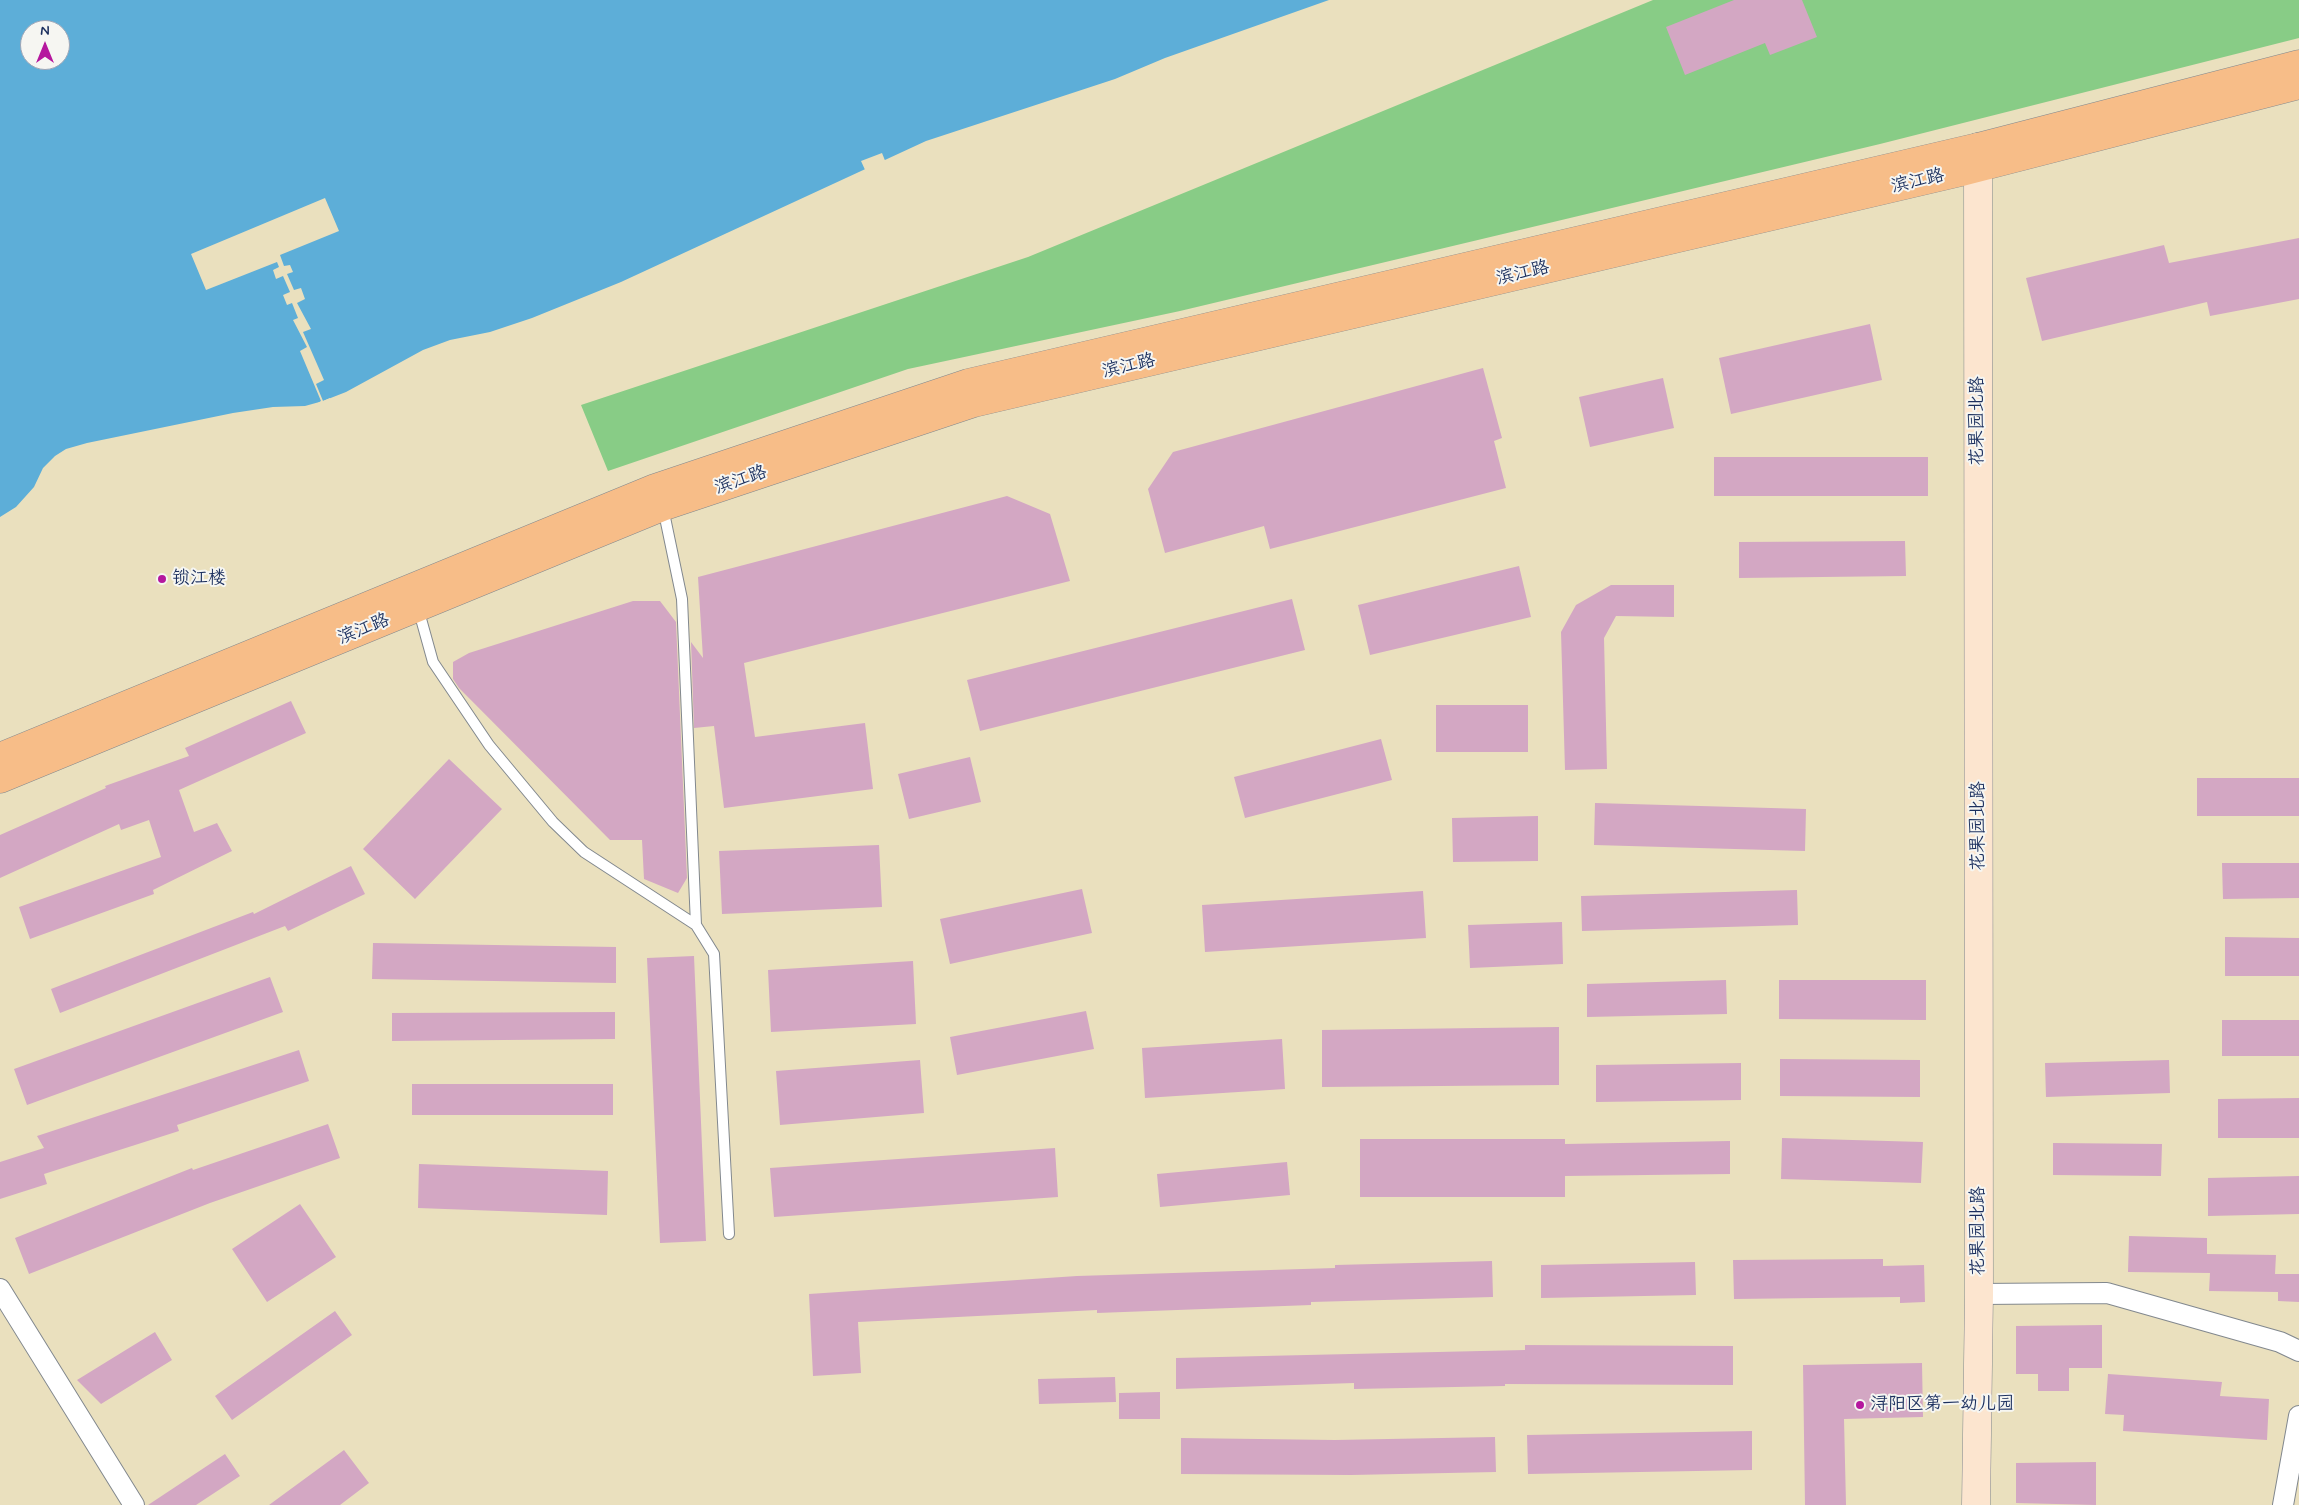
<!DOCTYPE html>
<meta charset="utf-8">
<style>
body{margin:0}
#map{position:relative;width:2299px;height:1505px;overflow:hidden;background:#eae0be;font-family:Mynerve,sans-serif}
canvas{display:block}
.north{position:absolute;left:20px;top:20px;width:50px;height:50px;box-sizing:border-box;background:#f6f6f2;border:1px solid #9ea6b7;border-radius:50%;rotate:0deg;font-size:14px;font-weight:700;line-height:20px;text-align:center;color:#1b2f5e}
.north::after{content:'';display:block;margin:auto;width:18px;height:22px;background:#b5179e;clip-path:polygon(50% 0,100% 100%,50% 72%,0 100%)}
</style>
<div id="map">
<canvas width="2299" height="1505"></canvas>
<div class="north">N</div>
</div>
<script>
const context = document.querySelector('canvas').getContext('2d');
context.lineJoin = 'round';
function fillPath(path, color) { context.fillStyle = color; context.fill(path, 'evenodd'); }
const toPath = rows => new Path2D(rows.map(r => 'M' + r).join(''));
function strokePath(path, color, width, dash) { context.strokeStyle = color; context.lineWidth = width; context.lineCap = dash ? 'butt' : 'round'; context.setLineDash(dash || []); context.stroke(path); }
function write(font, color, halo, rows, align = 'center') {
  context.font = font + ' Mynerve,"LXGW WenKai TC",sans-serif'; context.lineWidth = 4; context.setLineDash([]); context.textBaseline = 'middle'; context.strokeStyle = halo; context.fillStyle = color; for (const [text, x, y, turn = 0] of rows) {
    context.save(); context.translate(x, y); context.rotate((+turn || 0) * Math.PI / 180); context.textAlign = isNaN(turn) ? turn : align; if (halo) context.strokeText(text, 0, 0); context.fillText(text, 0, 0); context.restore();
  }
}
const green = toPath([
 [1653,0,2299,0,2299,38,1880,144,1503,234,1180,311,908,369,608,471,581,405,1028,257]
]);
const water = toPath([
 [0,0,1329,0,1165,58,1115,79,926,141,621,282,532,318,490,332,450,340,423,350,346,392,323,401,305,406,273,407,233,413,87,443,66,449,55,456,43,468,34,487,16,507,0,517],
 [30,30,60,30,60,60,30,60]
]);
const pier = toPath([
 [882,153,886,163,866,172,861,161],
 [325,198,339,231,280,255,284,266,290,265,293,272,287,274,294,290,301,288,305,299,297,303,311,329,303,332,324,380,316,384,323,401,330,398,331,401,318,405,318,403,321,401,300,351,307,347,293,320,298,318,292,303,287,305,283,295,290,292,283,276,276,279,273,270,279,267,277,262,206,290,191,254]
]);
const building = toPath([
 [1734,0,1802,0,1817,37,1770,55,1765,43,1685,75,1666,27],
 [2299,238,2299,299,2210,316,2207,302,2042,341,2026,278,2164,245,2169,263],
 [1870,324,1882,380,1731,414,1719,358],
 [1483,368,1502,438,1494,441,1506,488,1270,549,1264,526,1165,553,1148,489,1173,452],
 [1663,378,1674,428,1590,447,1579,397],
 [1714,457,1928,457,1928,496,1714,496],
 [1007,496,1050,514,1070,581,744,663,755,737,865,723,873,789,724,808,714,726,694,728,691,642,703,658,698,577],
 [1905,541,1906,576,1739,578,1739,542],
 [1519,566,1531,617,1370,655,1358,605],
 [1611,585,1674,585,1674,617,1616,616,1604,638,1607,769,1565,770,1561,632,1576,605],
 [1292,599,1305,650,980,731,967,680],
 [633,601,660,601,676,622,687,878,678,893,644,879,642,840,610,840,459,688,453,679,453,662,469,653],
 [291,701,306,733,179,790,194,832,217,823,232,851,153,890,154,894,30,939,19,907,161,857,149,820,121,830,119,824,0,878,0,835,106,788,105,786,189,756,185,748],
 [1436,705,1528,705,1528,752,1436,752],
 [1381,739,1392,780,1245,818,1234,777],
 [970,757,981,802,909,819,898,774],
 [449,759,502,809,415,899,363,849],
 [2197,778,2299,778,2299,816,2197,816],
 [1595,803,1806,809,1805,851,1594,845],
 [1538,816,1538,861,1453,862,1452,818],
 [879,845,882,907,722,914,719,851],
 [2222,863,2299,863,2299,898,2223,899],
 [351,866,365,894,288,931,285,926,60,1013,51,989,253,912,254,914],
 [1082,889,1092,933,950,964,940,919],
 [1797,890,1798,925,1582,931,1581,896],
 [1423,891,1426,938,1205,952,1202,905],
 [1562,922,1563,964,1470,968,1468,925],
 [2225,937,2299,938,2299,976,2225,976],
 [373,943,616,947,616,983,372,979],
 [694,956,706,1241,660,1243,647,958],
 [913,961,916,1024,771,1032,768,970],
 [270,977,283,1012,27,1105,14,1069],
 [1726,980,1727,1014,1587,1017,1587,984],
 [1779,980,1926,980,1926,1020,1779,1019],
 [1086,1011,1094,1049,957,1075,950,1037],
 [615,1012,615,1039,392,1041,392,1013],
 [2222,1020,2299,1020,2299,1056,2222,1056],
 [1559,1027,1559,1085,1322,1087,1322,1030],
 [1282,1039,1285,1089,1145,1098,1142,1048],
 [299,1050,309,1081,177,1125,179,1131,44,1174,47,1184,0,1199,0,1162,44,1148,37,1136],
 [1780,1059,1920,1060,1920,1097,1780,1096],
 [920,1060,924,1113,780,1125,776,1071],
 [2169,1060,2170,1093,2046,1097,2045,1063],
 [1741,1063,1741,1100,1596,1102,1596,1065],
 [412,1084,613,1084,613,1115,412,1115],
 [2299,1098,2299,1138,2218,1138,2218,1099],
 [328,1124,340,1158,210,1203,29,1274,15,1238,192,1168,193,1170],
 [1782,1138,1923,1142,1921,1183,1781,1179],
 [1360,1139,1565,1139,1565,1144,1730,1141,1730,1174,1565,1176,1565,1197,1360,1197],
 [2053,1143,2162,1144,2161,1176,2053,1175],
 [1055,1148,1058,1197,774,1217,770,1168],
 [1287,1162,1290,1195,1160,1207,1157,1174],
 [419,1164,608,1171,607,1215,418,1208],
 [2299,1176,2299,1214,2208,1216,2208,1178],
 [300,1204,336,1257,267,1302,232,1249],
 [2129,1236,2207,1238,2207,1254,2276,1255,2275,1274,2299,1274,2299,1302,2278,1301,2278,1292,2209,1291,2210,1273,2128,1272],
 [1883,1259,1883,1266,1924,1265,1925,1302,1900,1303,1900,1297,1734,1299,1733,1260],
 [1492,1261,1493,1297,1311,1302,1311,1305,1097,1313,1097,1310,858,1322,861,1373,813,1376,809,1294,1077,1276,1335,1268,1335,1265],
 [1695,1262,1696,1295,1541,1298,1541,1265],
 [335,1311,352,1335,232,1420,215,1396],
 [2102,1325,2102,1368,2069,1368,2069,1391,2038,1391,2038,1374,2016,1374,2016,1326],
 [155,1332,172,1360,101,1404,77,1380],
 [1525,1345,1733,1346,1733,1385,1505,1384,1505,1386,1354,1389,1354,1383,1176,1389,1176,1358,1525,1350],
 [1922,1363,1923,1417,1844,1419,1846,1505,1805,1505,1803,1365],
 [2108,1374,2222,1382,2220,1396,2269,1399,2267,1440,2123,1431,2124,1415,2105,1414],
 [1115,1377,1116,1402,1039,1404,1038,1379],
 [1160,1392,1160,1419,1119,1419,1119,1393],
 [1752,1431,1752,1470,1528,1474,1527,1435],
 [1495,1437,1496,1472,1351,1475,1181,1474,1181,1438,1335,1440],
 [344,1450,369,1483,340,1505,269,1505],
 [225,1454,240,1476,196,1505,148,1505],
 [2096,1462,2096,1505,2016,1503,2016,1463]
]);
const lane = toPath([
 [663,508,682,599,696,925],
 [418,608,433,662,489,745,553,822,584,852,696,925,714,954,729,1234]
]);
const street = toPath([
 [0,1289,134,1505],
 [1979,1294,2107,1293,2280,1342,2299,1351],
 [2283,1505,2299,1416]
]);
const secondary = toPath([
 [1976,1505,1979,1294,1978,147]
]);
const primary = toPath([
 [0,757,655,488,968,383,1978,147,2299,64],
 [0,779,662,507,974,403,1961,172,2299,85]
]);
const markers = [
 [162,579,5,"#b5179e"],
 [1860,1405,5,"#b5179e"]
];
const streetNames = [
 ["滨江路",1918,182,-13],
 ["滨江路",1523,274,-13],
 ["滨江路",1129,367,-13],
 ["花果园北路",1978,421,-90],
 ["滨江路",741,481,-19],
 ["滨江路",364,630,-22],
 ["花果园北路",1979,826,-90],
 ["花果园北路",1979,1231,-90]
];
const poiNames = [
 ["锁江楼",172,579],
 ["浔阳区第一幼儿园",1870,1405]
];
fillPath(green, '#88cc86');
fillPath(water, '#5daed8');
fillPath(pier, '#eae0be');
fillPath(building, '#d3a7c3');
strokePath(lane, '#82888e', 12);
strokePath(street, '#82888e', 22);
strokePath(secondary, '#82888e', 29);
strokePath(primary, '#82888e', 29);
strokePath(lane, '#fff', 10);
strokePath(street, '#fff', 20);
strokePath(secondary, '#fce5cf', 28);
strokePath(primary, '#f7bd88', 28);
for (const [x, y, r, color] of markers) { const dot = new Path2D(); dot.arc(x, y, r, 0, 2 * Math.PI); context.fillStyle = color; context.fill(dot); strokePath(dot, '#f6f6f2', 2); }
write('18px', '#1b2f5e', '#f6f6f2', streetNames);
write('18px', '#1b2f5e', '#f6f6f2', poiNames, 'left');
</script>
